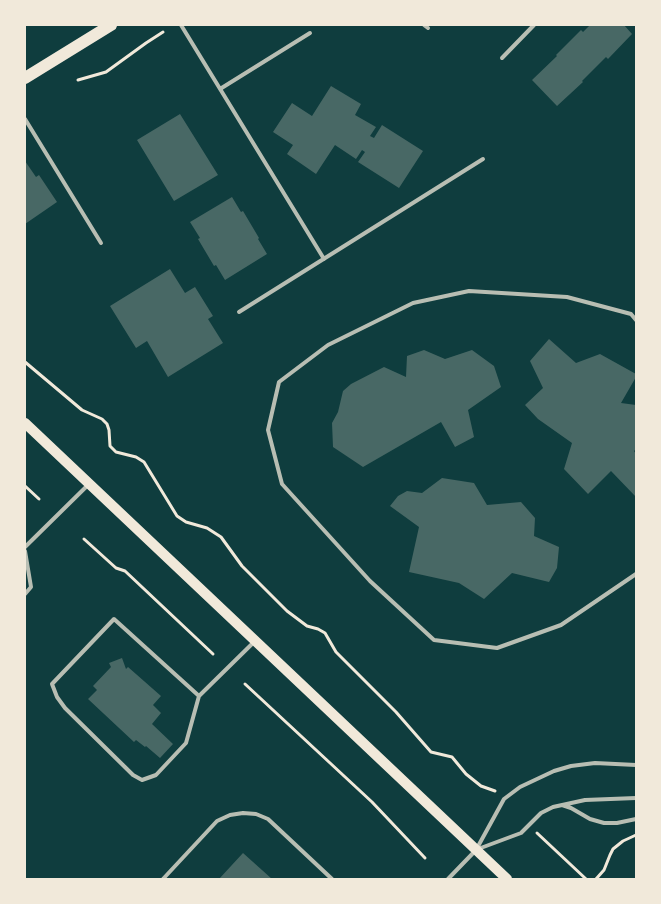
<!DOCTYPE html>
<style>
body{margin:0}
#map{position:relative;width:661px;height:904px;overflow:hidden;background:#0f3d3e;font-family:Quicksand,sans-serif}
canvas{display:block}
.frame{position:absolute;inset:0;border:26px solid #f1e9da;pointer-events:none}
</style>
<div id="map">
<canvas width="661" height="904"></canvas>
<div class="frame"></div>
</div>
<script>
const context = document.querySelector('canvas').getContext('2d');
context.lineJoin = 'round';
function fillPath(path, color) { context.fillStyle = color; context.fill(path, 'evenodd'); }
const toPath = rows => new Path2D(rows.map(r => 'M' + r).join(''));
function strokePath(path, color, width, dash) { context.strokeStyle = color; context.lineWidth = width; context.lineCap = dash ? 'butt' : 'round'; context.setLineDash(dash || []); context.stroke(path); }
const building = toPath([
 [590,25,624,25,632,34,608,59,606,57,582,81,583,82,557,106,532,80,557,56,556,55,581,30,583,32],
 [331,86,361,104,355,115,376,127,370,136,374,138,382,125,423,151,399,188,358,162,365,152,362,150,356,159,335,145,316,174,287,154,293,145,273,132,292,103,312,116],
 [180,114,218,175,174,201,137,140],
 [25,161,36,177,39,175,57,202,25,224],
 [232,197,241,212,243,211,259,238,258,239,267,254,225,280,216,265,214,266,198,239,200,238,190,222],
 [170,269,185,293,195,287,213,316,208,319,223,343,168,377,147,341,136,348,110,306],
 [549,339,576,363,600,354,636,374,636,377,621,403,636,405,636,449,634,451,636,454,636,497,611,471,588,494,564,469,572,443,538,419,525,405,543,388,530,361],
 [424,350,445,359,472,350,494,366,501,387,468,410,474,437,455,447,441,422,363,467,333,447,332,423,338,412,343,391,351,384,384,367,406,377,407,356],
 [442,478,474,483,487,505,521,502,535,518,534,536,559,547,557,568,549,582,512,573,484,599,459,583,409,572,419,527,390,506,398,496,407,491,422,493],
 [122,658,126,669,128,667,161,696,153,705,161,713,152,724,173,744,160,758,146,746,145,747,136,740,134,742,88,699,97,690,93,686,111,667,109,663],
 [243,853,272,879,219,879]
]);
const path = toPath([
 [78,80,106,72,146,43,163,32],
 [25,362,82,410,102,419,107,424,109,430,110,446,116,452,136,457,144,462,177,516,186,522,207,528,221,537,242,566,287,611,307,626,318,629,325,633,336,652,396,712,431,752,452,757,466,774,481,786,495,791],
 [25,486,39,499],
 [84,539,116,568,125,571,213,654],
 [245,684,372,802,425,858],
 [537,833,586,879],
 [596,879,604,870,610,855,613,849,623,841,636,835]
]);
const service = toPath([
 [181,25,324,259],
 [424,25,428,28],
 [502,58,534,25],
 [220,89,310,33],
 [25,119,101,243],
 [239,312,483,159],
 [636,320,631,314,567,297,469,291,413,303,328,345,279,382,268,430,282,484,370,581,434,640,497,648,561,625,636,574],
 [25,547,89,484],
 [25,551,31,587,25,594],
 [199,696,186,743,156,775,142,780,133,775,65,708,57,697,52,684,114,619,199,696,255,641],
 [562,805,571,808,590,819,604,823,617,823,636,819],
 [478,849,521,833,541,813,553,807,585,800,636,798],
 [163,879,217,821,230,815,243,813,256,814,268,819,332,879],
 [448,879,476,850,504,799,520,787,554,771,571,766,595,763,636,765]
]);
const secondary = toPath([
 [25,423,507,879]
]);
const primary = toPath([
 [25,78,111,25]
]);
fillPath(building, '#486865');
strokePath(path, '#f1e9da', 3);
strokePath(service, '#b8beb3', 4);
strokePath(secondary, '#f1e9da', 10);
strokePath(primary, '#f1e9da', 12);
</script>
